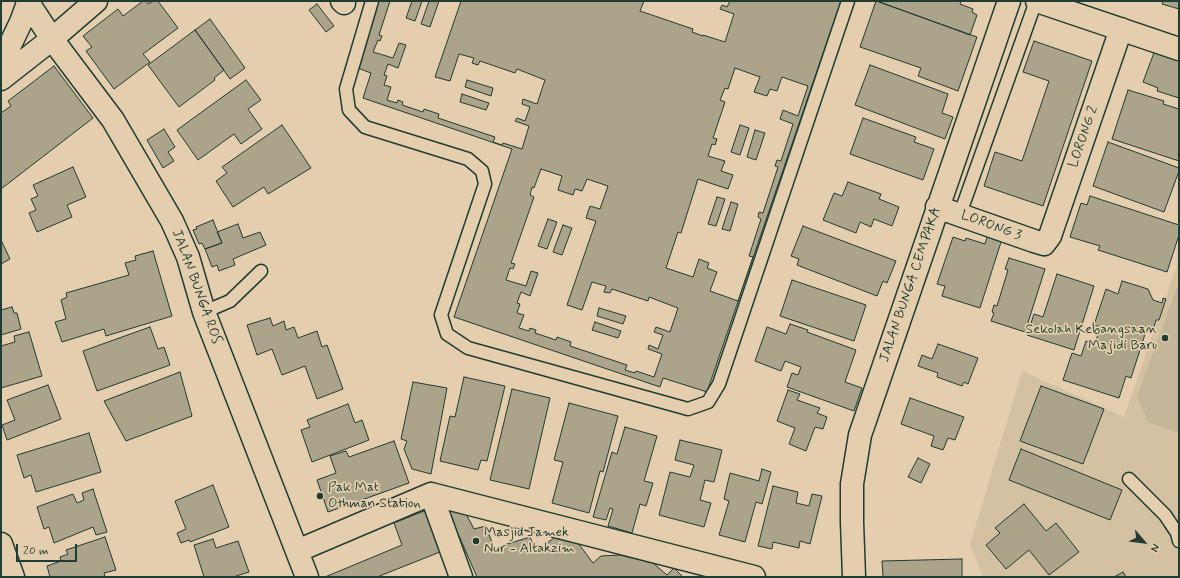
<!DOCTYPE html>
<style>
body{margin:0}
#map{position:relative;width:1180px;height:578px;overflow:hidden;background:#e4cead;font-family:Mynerve,sans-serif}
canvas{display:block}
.frame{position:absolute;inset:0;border:2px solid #1f3d34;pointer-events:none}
.north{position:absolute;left:1124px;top:522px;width:40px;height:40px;-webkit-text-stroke:3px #e4cead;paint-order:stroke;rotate:118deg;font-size:11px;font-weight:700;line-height:16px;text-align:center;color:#1f3d34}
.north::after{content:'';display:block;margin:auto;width:14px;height:18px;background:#1f3d34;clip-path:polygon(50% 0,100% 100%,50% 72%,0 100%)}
.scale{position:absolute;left:16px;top:544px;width:61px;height:18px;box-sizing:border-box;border:2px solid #1f3d34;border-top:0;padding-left:5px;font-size:12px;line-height:14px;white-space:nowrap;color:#1f3d34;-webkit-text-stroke:3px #e4cead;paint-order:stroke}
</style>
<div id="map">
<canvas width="1180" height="578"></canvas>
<div class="frame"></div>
<div class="north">N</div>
<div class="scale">20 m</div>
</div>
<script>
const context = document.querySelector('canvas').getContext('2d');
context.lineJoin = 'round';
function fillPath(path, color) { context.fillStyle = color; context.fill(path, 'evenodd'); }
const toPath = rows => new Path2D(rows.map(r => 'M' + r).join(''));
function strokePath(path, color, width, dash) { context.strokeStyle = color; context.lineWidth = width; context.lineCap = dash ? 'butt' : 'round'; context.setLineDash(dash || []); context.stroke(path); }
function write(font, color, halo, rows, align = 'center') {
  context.font = font + ' Mynerve,sans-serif'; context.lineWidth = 3.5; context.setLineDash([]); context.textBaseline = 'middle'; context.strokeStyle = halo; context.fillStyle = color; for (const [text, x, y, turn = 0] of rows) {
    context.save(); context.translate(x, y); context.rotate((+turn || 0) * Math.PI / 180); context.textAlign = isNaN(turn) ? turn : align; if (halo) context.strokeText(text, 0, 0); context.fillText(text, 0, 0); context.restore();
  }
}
const built = toPath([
 [1179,259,1179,577,983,577,970,545,1022,371,1124,417]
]);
const green = toPath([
 [1179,282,1179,433,1148,422,1137,396]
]);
const building = toPath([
 [143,1,146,1,148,4,153,1,158,1,178,28,143,54,150,62,114,89,86,51,92,47,83,36,118,9,123,16,143,1],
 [378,1,841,1,707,392,663,378,660,387,454,317,512,149,363,98,371,73,355,67,378,1],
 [390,1,412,1,406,18,415,21,422,1,429,1,421,24,430,27,439,1,461,1,435,77,450,81,459,54,474,58,472,63,478,65,480,61,515,73,517,69,545,80,537,104,523,99,522,104,530,107,525,121,517,118,515,121,529,126,522,149,503,143,502,145,493,142,495,137,438,118,439,114,424,109,423,112,402,105,403,102,398,100,397,103,387,100,391,87,384,85,387,76,384,75,388,64,398,68,406,45,399,43,393,58,373,52,378,40,380,41,382,36,379,35,390,1],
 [467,80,493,88,491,96,465,87,467,80],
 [462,94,489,103,486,110,460,102,462,94],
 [644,1,730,1,727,7,722,5,720,9,734,14,725,42,703,35,703,36,692,32,693,29,640,11,644,1],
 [876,1,977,37,958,91,918,76,921,68,860,47,876,1],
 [880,1,961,1,960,4,973,9,972,12,977,15,970,35,880,2,880,1],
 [1163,1,1179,1,1179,9,1162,4,1163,1],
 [317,4,334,26,326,32,309,10,317,4],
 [210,19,245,68,230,79,195,30,210,19],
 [195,30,224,70,214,78,215,80,179,107,148,65,195,30],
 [1034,41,1092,61,1043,206,984,186,995,152,1022,161,1049,81,1023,72,1034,41],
 [1155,50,1179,56,1179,98,1157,91,1158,88,1143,82,1155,50],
 [870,65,948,94,942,113,953,117,945,139,855,105,870,65],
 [54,66,93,118,1,189,1,113,11,106,8,101,54,66],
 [735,68,760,77,754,92,767,96,770,89,777,91,782,77,808,86,798,116,783,110,780,119,793,124,781,161,777,160,775,166,778,167,763,213,759,212,758,217,761,219,749,256,753,257,738,301,710,291,717,272,707,268,709,263,699,259,693,277,666,268,678,232,681,233,698,179,728,189,733,175,721,171,725,161,708,156,712,144,715,145,717,139,713,138,725,102,720,100,725,88,728,89,735,68],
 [740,125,749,128,740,155,731,152,740,125],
 [755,130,765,133,756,160,747,157,755,130],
 [717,197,725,199,716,226,708,224,717,197],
 [731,202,738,204,730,231,722,229,731,202],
 [246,80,261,100,248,109,262,129,241,144,234,134,198,160,177,130,246,80],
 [1128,90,1164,101,1163,104,1179,109,1179,161,1112,139,1128,90],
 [863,118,916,137,914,142,934,149,923,180,850,154,863,118],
 [282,125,311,168,268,194,264,187,233,207,216,181,227,173,222,167,282,125],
 [164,129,175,147,168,152,174,161,163,168,147,140,164,129],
 [1108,142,1179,168,1179,171,1164,212,1093,186,1108,142],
 [73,167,86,197,67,205,72,217,37,232,29,213,36,210,31,199,38,196,33,185,73,167],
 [541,169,562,176,558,190,573,195,575,189,582,191,587,179,608,186,600,209,590,206,586,218,596,221,567,305,582,310,592,282,606,286,604,292,610,293,612,289,648,301,649,297,678,308,670,332,656,327,654,332,663,335,658,349,649,345,648,349,662,354,654,377,636,371,635,373,625,370,627,365,570,346,571,342,557,337,556,340,535,333,536,330,530,328,529,331,519,328,524,315,517,313,520,304,517,303,521,292,530,296,538,273,531,271,526,286,506,280,510,268,513,269,515,264,511,263,534,197,530,195,532,187,534,188,541,169],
 [548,219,557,222,547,249,538,246,548,219],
 [563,225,572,228,562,255,553,252,563,225],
 [599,308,626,316,623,324,597,316,599,308],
 [595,322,621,331,618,338,592,330,595,322],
 [848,182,881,194,879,199,899,207,892,226,874,219,871,227,860,222,856,233,823,220,834,193,842,196,848,182],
 [1090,196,1179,225,1179,235,1167,272,1098,250,1100,246,1070,237,1081,203,1087,205,1090,196],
 [213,220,222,243,205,249,202,243,199,244,193,230,197,229,196,227,213,220],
 [238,224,243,238,260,232,266,245,233,259,235,265,219,271,217,265,212,267,205,249,222,243,217,232,238,224],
 [803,226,896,261,887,283,883,281,877,296,797,265,799,259,791,256,803,226],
 [988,234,1002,239,980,308,942,296,945,286,937,284,953,237,965,241,966,238,985,244,988,234],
 [1,240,10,259,1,264,1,240],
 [153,251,172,316,106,336,104,329,62,342,55,322,66,319,61,300,67,297,66,293,129,275,125,263,136,260,135,256,153,251],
 [1009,258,1045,269,1025,332,991,321,994,313,992,312,994,305,997,306,1008,270,1005,269,1009,258],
 [1057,274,1094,286,1074,350,1027,335,1034,314,1043,317,1057,274],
 [792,280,866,305,854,341,780,316,792,280],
 [1122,281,1148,289,1153,300,1162,303,1163,298,1166,299,1159,320,1156,320,1153,330,1147,328,1131,378,1126,376,1119,398,1063,380,1072,353,1081,356,1086,341,1095,344,1100,327,1094,325,1106,289,1118,294,1122,281],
 [12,307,14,313,17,313,21,329,1,335,1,310,12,307],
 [270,318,273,326,284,321,286,330,294,327,298,338,317,331,322,347,327,345,343,389,317,399,305,366,282,375,272,349,257,355,247,325,270,318],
 [790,324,808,330,807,332,856,350,845,382,862,388,854,411,787,387,792,373,798,375,801,367,785,361,781,371,755,361,767,327,786,334,790,324],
 [150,327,158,349,164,347,170,365,97,391,83,351,150,327],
 [29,332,42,376,1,388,1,346,15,342,14,336,29,332],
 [938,344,978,358,968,384,964,382,962,386,937,377,938,373,918,366,922,355,932,359,938,344],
 [180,372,192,416,126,441,104,401,180,372],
 [464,377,505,386,487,461,481,460,478,470,440,461,450,416,455,417,464,377],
 [413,382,447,388,431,474,412,469,404,449,407,441,401,439,413,382],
 [48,385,61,419,7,440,2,425,15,420,7,400,48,385],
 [1041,386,1104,409,1083,464,1020,441,1041,386],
 [512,389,550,398,529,489,490,480,512,389],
 [788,390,800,394,797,400,820,408,817,413,827,417,823,429,815,427,806,451,789,444,795,428,777,421,788,390],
 [910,398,964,417,955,440,948,438,943,450,931,446,934,436,901,424,910,398],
 [569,403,618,416,603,472,600,471,589,513,552,503,563,462,554,460,569,403],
 [348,404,355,423,362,420,369,440,312,462,301,430,310,427,307,420,348,404],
 [625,427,657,436,644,481,653,483,646,506,640,504,632,533,608,526,613,509,610,508,606,520,593,517,612,452,617,454,625,427],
 [89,433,101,472,36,492,31,475,24,478,17,455,89,433],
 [680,440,722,450,714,482,705,480,700,500,711,503,704,527,659,515,670,472,690,477,694,465,675,460,680,440],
 [394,441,409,483,328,512,317,480,336,473,330,456,346,451,349,457,394,441],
 [1021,449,1122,490,1110,520,1009,480,1021,449],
 [918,458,930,464,921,483,908,477,918,458],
 [762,469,771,472,762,504,756,502,745,542,719,535,729,501,724,499,730,473,759,481,762,469],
 [213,485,229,527,190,542,189,540,181,543,177,533,186,529,175,501,213,485],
 [773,486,798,492,796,503,809,506,812,494,822,496,810,544,800,541,799,548,773,542,772,549,758,546,773,486],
 [93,489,107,532,96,535,93,527,54,543,49,527,44,529,37,507,73,494,77,503,84,500,82,493,93,489],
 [1024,504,1046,531,1056,523,1079,552,1049,575,1029,550,1006,569,986,545,1000,533,995,528,1024,504],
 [462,506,474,529,486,526,494,548,530,537,536,551,554,538,578,543,593,563,601,556,620,555,653,563,667,575,674,568,683,577,477,577,448,511,462,506],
 [429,509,445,550,377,577,325,577,402,545,394,523,429,509],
 [105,537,116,570,104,573,105,577,50,577,47,566,61,561,60,557,68,554,66,550,105,537],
 [213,539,216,548,238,541,249,572,233,577,204,577,194,545,213,539],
 [962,559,962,577,883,577,882,561,962,559],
 [1123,572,1126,577,1114,577,1123,572]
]);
const lane = toPath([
 [372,1,346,89,349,110,365,127,468,159,482,171,485,184,441,315,447,334,468,348,688,409,708,402,719,384,848,1],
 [960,214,1036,1],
 [204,312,230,301,261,271],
 [1129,479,1165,515,1177,533,1179,541]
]);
const street = toPath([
 [27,1,52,39,113,120,172,221,188,257,204,312,307,577],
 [342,1,344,3],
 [1037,1,1179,49],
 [1,64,21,22,28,3],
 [1,79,52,39,96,1],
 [937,207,1034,241,1044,244,1050,236,1121,29],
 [431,494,461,577],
 [1,544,13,577],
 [297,551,431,494,754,577],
 [854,577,852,522,852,484,860,435,1009,1]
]);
const markers = [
 [1165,338,4,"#1f3d34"],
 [320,496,4,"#1f3d34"],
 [476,541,4,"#1f3d34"]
];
const streetNames = [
 ["LORONG 2",1084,137,-71],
 ["LORONG 3",991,226,20],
 ["JALAN BUNGA CEMPAKA",911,285,-71],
 ["JALAN BUNGA ROS",196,287,70]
];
const poiNames = [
 ["Sekolah Kebangsaan",1157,330,"right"],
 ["Majidi Baru",1157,346,"right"],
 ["Pak Mat",328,488],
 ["Othman Station",328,504],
 ["Masjid Jamek",484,533],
 ["Nur - Altakzim",484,549]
];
fillPath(built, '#d3c1a2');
fillPath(green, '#c4b69a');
fillPath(building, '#aba38a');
strokePath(building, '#1f3d34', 1);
strokePath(lane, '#1f3d34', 15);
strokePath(street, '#1f3d34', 25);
strokePath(lane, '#e4cead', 12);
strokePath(street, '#e4cead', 22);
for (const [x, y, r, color] of markers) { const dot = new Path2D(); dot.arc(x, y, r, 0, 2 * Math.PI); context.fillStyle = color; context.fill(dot); strokePath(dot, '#e4cead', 1.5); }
write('14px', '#1f3d34', '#e4cead', streetNames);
write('14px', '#1f3d34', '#e4cead', poiNames, 'left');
</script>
